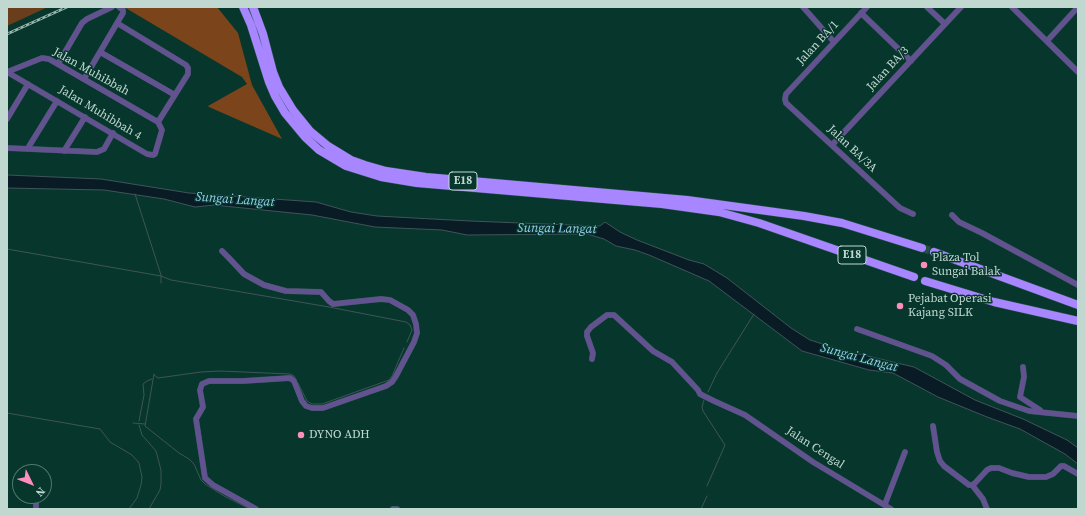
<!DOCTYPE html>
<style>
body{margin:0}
#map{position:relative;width:1085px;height:516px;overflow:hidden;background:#07372c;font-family:"Source Serif 4",serif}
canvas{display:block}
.frame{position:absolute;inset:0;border:8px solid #c1d8d1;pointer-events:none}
.north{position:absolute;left:12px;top:464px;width:40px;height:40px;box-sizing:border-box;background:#07372c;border:1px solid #51776e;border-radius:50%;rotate:133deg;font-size:11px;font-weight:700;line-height:16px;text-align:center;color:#c1d8d1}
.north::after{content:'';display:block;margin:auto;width:14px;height:18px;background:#fe8ebd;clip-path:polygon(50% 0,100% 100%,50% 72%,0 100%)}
</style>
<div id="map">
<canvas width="1085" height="516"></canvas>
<div class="frame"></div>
<div class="north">N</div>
</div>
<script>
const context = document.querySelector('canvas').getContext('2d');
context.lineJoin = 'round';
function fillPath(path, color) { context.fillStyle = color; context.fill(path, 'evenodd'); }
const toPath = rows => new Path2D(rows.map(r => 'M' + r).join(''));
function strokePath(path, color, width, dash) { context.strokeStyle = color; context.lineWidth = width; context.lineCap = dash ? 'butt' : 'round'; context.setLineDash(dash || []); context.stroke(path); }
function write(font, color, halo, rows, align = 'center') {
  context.font = font + ' "Source Serif 4",serif'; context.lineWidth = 3; context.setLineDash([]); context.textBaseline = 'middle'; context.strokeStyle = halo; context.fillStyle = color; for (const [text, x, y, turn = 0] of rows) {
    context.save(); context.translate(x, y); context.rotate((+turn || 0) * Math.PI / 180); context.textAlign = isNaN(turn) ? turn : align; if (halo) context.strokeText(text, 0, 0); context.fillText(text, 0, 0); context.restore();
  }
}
const green = toPath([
 [7,7,48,7,7,26]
]);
const forest = toPath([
 [124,7,217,7,238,33,252,85,282,139,209,107,208,106,247,84,242,77]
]);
const water = toPath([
 [7,175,101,179,189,193,316,202,351,212,377,216,470,221,571,225,600,226,605,222,620,232,637,240,689,260,704,264,727,278,791,328,810,340,842,350,914,367,975,400,1023,419,1067,440,1078,448,1078,464,1065,454,1020,429,987,417,938,397,893,373,869,370,802,351,709,281,649,255,635,250,616,246,604,239,587,234,467,235,442,230,375,227,312,215,214,205,195,207,164,199,104,190,7,188,7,175]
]);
const stream = toPath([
 [135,194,161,275,161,283],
 [7,249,161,276,171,280,329,307,406,322,410,325,412,330,407,342],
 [154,374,145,426,179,453,189,459,194,464,201,480,205,484,224,496,250,509],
 [154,375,158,378,201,372,220,371,290,374,294,376,296,380],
 [298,383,307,401,312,404,322,404,389,380,392,376,404,348],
 [708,392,717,373,754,314],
 [704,400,702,407,703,411,725,445,707,486],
 [7,413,100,429,110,442,132,455,139,463,142,477,141,485,137,498,129,509],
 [139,421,144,395,143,384,147,381,152,379],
 [133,423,145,424],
 [139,425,142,435,156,451,161,470,161,484,160,490,149,509],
 [701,509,707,496]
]);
const highwayTunnel = toPath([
 [922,248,934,252]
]);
const minor = toPath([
 [803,7,834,42],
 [867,7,786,94,785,99,786,103,900,208,913,214],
 [927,7,945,24],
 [1012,7,1078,72],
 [861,13,911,61],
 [117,23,186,65,188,68,188,74,158,122],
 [1047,41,1078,7],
 [100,52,175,95],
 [42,58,49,59,158,122,162,130,155,154,153,155,147,154,7,72,42,58],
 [58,64,82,23,87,19,112,7],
 [84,79,123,13,123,10,119,7],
 [7,119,28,84],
 [832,145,961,7],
 [7,148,97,152,104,149,113,133],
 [28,148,57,101],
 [64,151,85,117],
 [952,215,959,222,982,233,1078,285],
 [222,251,229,258,244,274,264,285,286,291,321,292,329,301,333,304,381,299,390,300,408,310,413,315,416,324,417,333,414,342,396,376,392,382,386,386,323,408,312,408,306,406,302,401,294,381,290,378,243,381,209,381,202,384,200,390,203,407,196,419,205,478,213,485,256,509],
 [857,329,932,356,946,365,960,379,1000,401,1029,411,1078,416],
 [592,359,593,353,587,336,587,332,591,327,607,315,614,315,653,351,672,362,698,390,700,394,714,401,745,415,813,462,891,509],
 [1023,367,1024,377,1020,397,1040,410],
 [933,426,937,452,940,461,944,466,969,485,972,485,975,483,987,470,991,468,999,468,1012,473,1029,477,1046,477,1053,474,1061,466,1064,466,1078,474],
 [972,485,983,499,987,509],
 [885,504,905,452],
 [36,509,36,496],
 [393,509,397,509]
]);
const highway = toPath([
 [243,7,251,25,269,82,275,96,285,113,305,137,319,150,346,166,381,177,417,183,662,204,719,212,759,223,914,277],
 [253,7,263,34,273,72,279,87,293,110,310,131,328,146,351,160,365,165,386,171,426,177,687,200,804,216,842,223,922,248],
 [934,252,1078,305],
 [925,281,994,302,1078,321]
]);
const rail = toPath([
 [7,34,67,7]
]);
const markers = [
 [924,265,4,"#fe8ebd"],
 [900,306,4,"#fe8ebd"],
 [301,435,4,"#fe8ebd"]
];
const shields = [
 [463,181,28],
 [852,255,28]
];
const shieldNames = [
 ["E18",463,181],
 ["E18",852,255]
];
const streetNames = [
 ["Jalan BA/1",818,43,-47],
 ["Jalan BA/3",888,69,-47],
 ["Jalan Muhibbah",91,72,29],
 ["Jalan Muhibbah 4",100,113,31],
 ["Jalan BA/3A",852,149,43],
 ["Jalan Cengal",815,448,33]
];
const poiNames = [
 ["Plaza Tol",932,258],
 ["Sungai Balak",932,272],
 ["Pejabat Operasi",908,299],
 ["Kajang SILK",908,313],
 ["DYNO ADH",309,435]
];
const waterNames = [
 ["Sungai Langat",235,200,4],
 ["Sungai Langat",557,229,1],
 ["Sungai Langat",859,358,15]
];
fillPath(green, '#6a3d1c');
fillPath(forest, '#7c441a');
fillPath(water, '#091c26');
strokePath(water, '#405459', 1);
strokePath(stream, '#405459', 1);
strokePath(highwayTunnel, '#234f45', 8, [8, 4]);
strokePath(minor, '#28544a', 6);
strokePath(highway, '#28544a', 9);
strokePath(minor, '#625290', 5.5);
strokePath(highway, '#a886ff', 8);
strokePath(rail, '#9ab6ae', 2.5);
strokePath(rail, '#07372c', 1, [3]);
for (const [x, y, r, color] of markers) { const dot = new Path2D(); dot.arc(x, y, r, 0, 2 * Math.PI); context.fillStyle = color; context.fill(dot); strokePath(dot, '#07372c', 1.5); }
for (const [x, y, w] of shields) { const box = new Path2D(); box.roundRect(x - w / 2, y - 9, w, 18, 3); context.fillStyle = '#07372c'; context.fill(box); strokePath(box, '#c1d8d1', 1); }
write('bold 11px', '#c1d8d1', null, shieldNames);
write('12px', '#c1d8d1', '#07372c', streetNames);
write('12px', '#c1d8d1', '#07372c', poiNames, 'left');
write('italic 13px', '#96cff0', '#07372c', waterNames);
</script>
